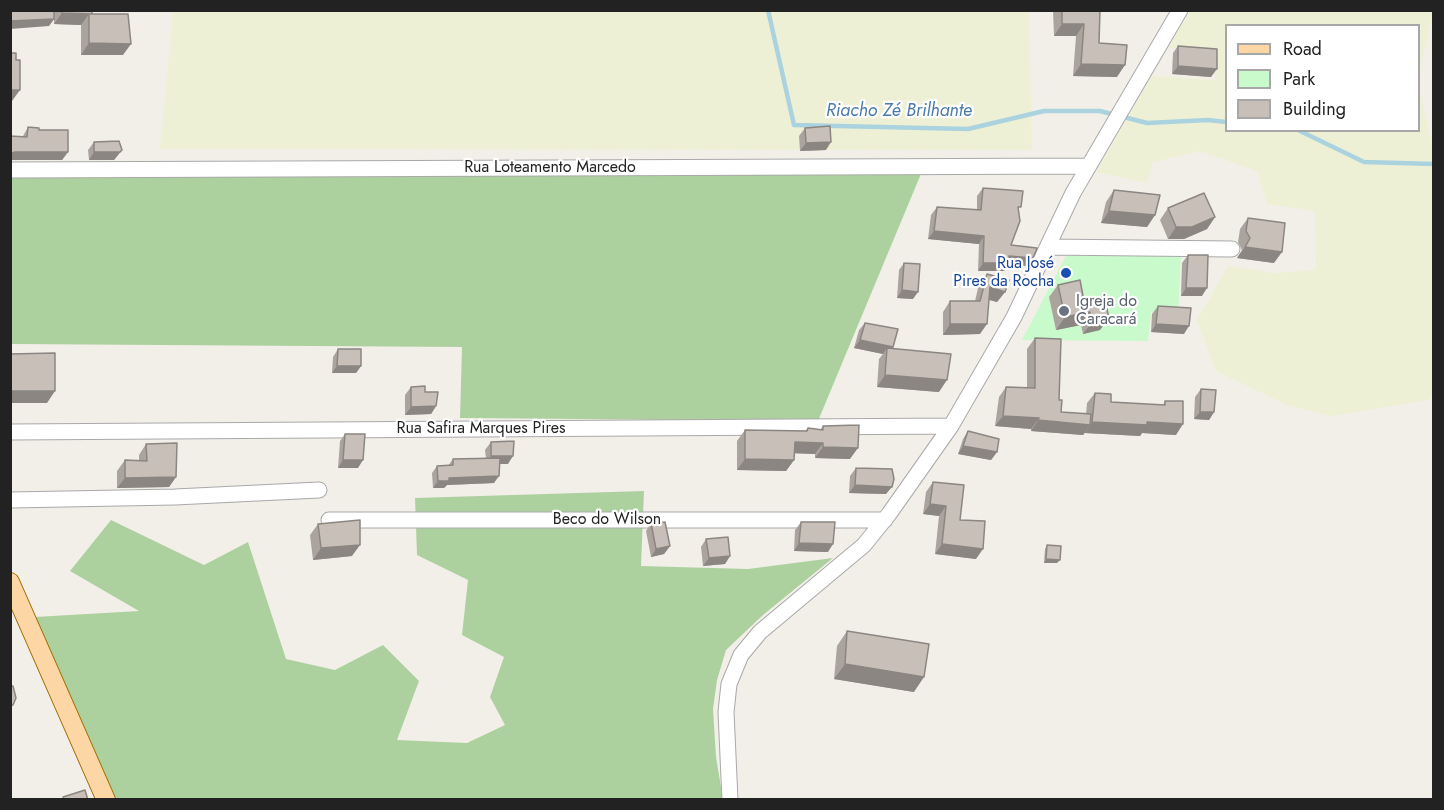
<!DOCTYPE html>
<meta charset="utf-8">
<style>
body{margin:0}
#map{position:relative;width:1444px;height:810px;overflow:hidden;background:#f2efe9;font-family:Jost,sans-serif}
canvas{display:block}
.frame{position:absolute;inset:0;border:12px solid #222;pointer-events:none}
.legend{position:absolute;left:1225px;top:24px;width:195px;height:108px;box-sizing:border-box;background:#fff;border:2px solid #a7a7a7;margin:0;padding:8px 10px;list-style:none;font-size:18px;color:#222}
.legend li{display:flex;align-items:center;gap:12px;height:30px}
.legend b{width:30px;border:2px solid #a7a7a7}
</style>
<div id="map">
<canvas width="1444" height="810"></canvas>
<div class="frame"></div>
<ul class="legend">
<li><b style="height:8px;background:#fcd6a4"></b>Road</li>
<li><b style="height:16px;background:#c8facc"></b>Park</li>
<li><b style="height:16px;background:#c7bfb8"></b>Building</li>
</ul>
</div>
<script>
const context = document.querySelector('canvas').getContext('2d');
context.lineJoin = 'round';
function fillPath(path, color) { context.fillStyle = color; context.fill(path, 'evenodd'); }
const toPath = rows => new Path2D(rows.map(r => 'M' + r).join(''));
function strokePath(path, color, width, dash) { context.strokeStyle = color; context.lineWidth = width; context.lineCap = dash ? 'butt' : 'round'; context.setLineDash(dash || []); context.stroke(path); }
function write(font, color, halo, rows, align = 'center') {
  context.font = font + ' Jost,sans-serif'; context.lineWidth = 4.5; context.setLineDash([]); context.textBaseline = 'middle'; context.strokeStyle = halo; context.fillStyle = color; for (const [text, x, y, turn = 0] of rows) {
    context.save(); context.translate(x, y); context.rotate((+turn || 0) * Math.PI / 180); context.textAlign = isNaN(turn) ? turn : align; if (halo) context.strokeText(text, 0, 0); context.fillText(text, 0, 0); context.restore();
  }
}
const farmland = toPath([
 [173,11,1029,11,1032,150,160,149],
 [1190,11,1433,11,1419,76,1418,26,1226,26,1226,130,1418,130,1419,88,1434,153,1434,388,1429,400,1331,416,1287,405,1216,371,1197,320,1228,266,1274,273,1316,270,1315,211,1267,204,1257,171,1200,151,1153,162,1147,183,1096,172,1152,76,1215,80,1216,51,1168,48]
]);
const forest = toPath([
 [923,169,818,421,460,418,462,347,11,344,11,173],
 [644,491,641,566,748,569,833,558,763,615,726,650,717,680,713,709,716,757,723,799,115,799,35,617,139,611,70,571,111,520,204,565,248,542,286,659,335,670,383,645,419,681,397,740,467,743,505,725,490,697,504,657,462,635,468,580,417,555,415,498]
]);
const park = toPath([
 [1067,254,1181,255,1178,313,1151,312,1148,341,1022,340]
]);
const stream = toPath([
 [768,10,794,125,968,129,1044,111,1100,111,1147,123,1208,120,1226,122],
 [1298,130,1364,162,1434,164]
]);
const minor = toPath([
 [10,170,1089,166],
 [1048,247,1232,249],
 [10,432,951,426],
 [10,500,175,497,319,490],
 [329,520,885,520],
 [730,800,726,712,729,684,741,655,760,632,864,545,889,514,951,426,1014,317,1073,193,1180,10]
]);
const major = toPath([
 [10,582,106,800]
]);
const wall = toPath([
 [54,10,92,10,92,14,123,55,81,55,81,25,54,24,54,19,49,26,54,16],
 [1053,10,1100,10,1099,43,1117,77,1073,76,1076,36,1054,36],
 [1178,46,1211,77,1172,74,1173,53],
 [28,127,39,130,68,152,62,160,10,160,10,136,23,136],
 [805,128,826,150,800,151,799,136],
 [94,142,122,150,114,160,89,160,88,150],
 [983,188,1019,211,1011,245,1027,266,1009,264,1004,271,978,271,979,244,928,239,931,215,937,207,977,210,977,196],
 [1114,190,1155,215,1147,227,1101,223,1106,202],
 [1168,208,1215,217,1207,229,1184,239,1168,239,1160,220],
 [1248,218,1274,263,1237,258,1242,250,1238,242,1240,229],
 [1188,255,1202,296,1181,296,1182,263],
 [904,263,913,299,897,298,899,270],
 [987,274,1005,292,997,302,989,300,980,334,943,335,943,312,950,301,975,301,979,284],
 [1058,285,1084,301,1100,330,1083,334,1081,325,1056,330,1049,297],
 [1158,306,1184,334,1151,332,1152,314],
 [865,323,892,348,939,392,877,387,879,359,883,354,854,348,859,330],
 [1035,338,1059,400,1061,412,1086,414,1087,403,1095,393,1111,402,1163,405,1165,401,1176,435,1142,433,1140,436,1085,433,1083,435,1031,431,1031,429,995,426,999,397,1006,387,1027,388,1027,349],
 [338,349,361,366,356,373,332,373,333,357],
 [411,387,425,392,436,406,431,414,405,415,405,395],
 [1201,389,1214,412,1209,420,1194,419,1195,397],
 [823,426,850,459,815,458,815,454,794,453,794,460,786,471,737,470,737,441,745,430,805,431,808,428,820,430],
 [968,431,997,452,991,460,958,454,963,439],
 [345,434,358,468,338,468,340,441],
 [491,442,508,464,500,464,494,483,447,485,444,488,433,488,432,473,437,466,448,466,453,459,486,458,485,450],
 [146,444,176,477,169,487,117,488,117,471,125,460,139,460,139,455],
 [856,468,886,494,849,493,850,476],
 [933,482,960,520,976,559,935,554,939,516,923,514,926,492],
 [801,522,828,552,794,551,795,530],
 [651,523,670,546,664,554,651,557,646,531],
 [318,524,352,556,313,560,310,535],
 [706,539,730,556,725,564,703,566,701,547],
 [1047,545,1057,563,1044,563,1045,549],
 [847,631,914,692,834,679,837,646]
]);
const shadedWall = toPath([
 [62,13,89,14,81,25,54,24],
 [54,19,49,26,10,29,10,21],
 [1062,24,1084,24,1076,36,1054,36],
 [89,43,131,44,123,55,81,55],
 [1081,64,1125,65,1117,77,1073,76],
 [1178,66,1217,69,1211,77,1172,74],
 [10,90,20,90,12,101,10,101],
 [831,142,826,150,800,151,806,143],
 [122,150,114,160,89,160,94,152],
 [15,152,68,152,62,160,10,160,10,154],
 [1109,211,1155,215,1147,227,1101,223],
 [1215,217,1207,229,1184,239,1168,239,1176,227],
 [934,231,984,236,979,244,928,239],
 [1245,247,1282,252,1274,263,1237,258],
 [1009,256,1033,258,1027,266,1009,264,1004,271,978,271,983,263],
 [990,287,1005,292,997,302,983,298],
 [1186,288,1207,288,1202,296,1181,296],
 [902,290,918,292,913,299,897,298],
 [1090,312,1081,325,1056,330,1065,317],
 [1109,318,1100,330,1083,334,1092,322],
 [950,324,987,324,980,334,943,335],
 [1156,324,1189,326,1184,334,1151,332],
 [860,340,893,347,888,354,887,348,883,354,854,348],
 [337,366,361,366,356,373,332,373],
 [885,375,947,380,939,392,877,387],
 [10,391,55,391,47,403,10,403],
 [436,406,431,414,405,415,411,407],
 [1200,412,1214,412,1209,420,1194,419],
 [1003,416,1039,418,1031,429,995,426],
 [1038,420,1090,425,1083,435,1031,431],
 [1092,422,1147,422,1183,424,1176,435,1142,433,1140,436,1085,433],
 [795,442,823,443,815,454,787,453],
 [963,446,997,452,991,460,958,454],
 [823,447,858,448,850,459,815,458],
 [491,456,513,456,508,464,486,464],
 [745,459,794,460,786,471,737,470],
 [343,460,363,460,358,468,338,468],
 [499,476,494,483,447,485,444,488,433,488,438,481,449,478],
 [176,477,169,487,117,488,125,478],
 [855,485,892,487,886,494,849,493],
 [930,504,946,506,939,516,923,514],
 [799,543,833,544,828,552,794,551],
 [942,544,983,549,976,559,935,554],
 [360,545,352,556,313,560,321,548],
 [670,546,664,554,651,557,656,549],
 [730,556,725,564,703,566,709,558],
 [1046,559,1060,560,1057,563,1044,563],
 [845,664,924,677,914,692,834,679]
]);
const building = toPath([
 [10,10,54,10,54,19,10,21,10,10],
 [62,10,92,10,92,14,62,13,62,10],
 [1062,10,1100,10,1099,43,1127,45,1125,65,1081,64,1084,24,1062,24,1062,10],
 [89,14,128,14,131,44,89,43,89,14],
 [1178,46,1217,49,1217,69,1178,66,1178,46],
 [10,53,16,53,16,60,20,60,20,90,10,90,10,53],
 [830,126,831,142,806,143,805,128,830,126],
 [28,127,39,128,39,130,68,130,68,152,15,152,10,154,10,136,27,137,28,127],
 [119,141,122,150,120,152,94,152,94,142,119,141],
 [983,188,1023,191,1021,207,1018,207,1020,221,1011,245,1037,248,1036,251,1033,258,1009,256,1009,263,983,263,984,236,934,231,937,207,981,210,983,188],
 [1114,190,1160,195,1155,215,1109,211,1114,190],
 [1204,193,1215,217,1192,227,1176,227,1168,208,1204,193],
 [1248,218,1285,223,1282,252,1245,247,1250,238,1246,231,1248,218],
 [1188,255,1208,255,1207,288,1186,288,1188,255],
 [904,263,920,264,918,292,902,290,904,263],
 [987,274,1009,280,1005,292,990,287,987,324,950,324,950,301,980,301,987,274],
 [1080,280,1084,301,1104,296,1109,318,1092,322,1090,312,1065,317,1058,285,1080,280],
 [1158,306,1191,308,1189,326,1156,324,1158,306],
 [865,323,898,329,893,347,860,340,865,323],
 [1035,338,1061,339,1059,400,1062,400,1061,412,1091,414,1090,425,1038,420,1039,418,1003,416,1006,387,1035,388,1035,338],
 [887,348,951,354,947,380,885,375,887,348],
 [338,349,361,349,361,366,337,366,338,349],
 [55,353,55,391,10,391,10,354,55,353],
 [425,386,425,392,438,392,436,406,411,407,411,387,425,386],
 [1201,389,1216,390,1214,412,1200,412,1201,389],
 [1095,393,1111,394,1111,402,1165,405,1165,401,1183,401,1183,424,1147,422,1147,425,1092,422,1095,393],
 [859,425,858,448,823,447,823,443,795,442,794,460,745,459,745,430,807,431,808,428,823,430,823,426,859,425],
 [968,431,999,439,997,452,963,446,968,431],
 [345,434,365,434,363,460,343,460,345,434],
 [514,441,513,456,491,456,491,442,514,441],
 [177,443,176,477,125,478,125,460,147,461,146,444,177,443],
 [500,458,499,476,449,478,449,481,438,481,437,466,453,465,453,459,500,458],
 [856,468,892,469,894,479,892,487,855,485,856,468],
 [933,482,964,485,960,520,985,521,983,549,942,544,946,506,930,504,933,482],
 [360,520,360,545,321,548,318,524,360,520],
 [665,522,670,546,656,549,651,523,665,522],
 [801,522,835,522,833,544,799,543,801,522],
 [728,537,730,556,709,558,706,539,728,537],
 [1047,545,1061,546,1060,560,1046,559,1047,545],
 [847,631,929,644,924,677,845,664,847,631],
 [10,686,13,686,16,698,13,705,10,706,10,686],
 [85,790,88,800,64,800,63,797,85,790]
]);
const markers = [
 [1066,273,6,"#1a4fb4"],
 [1064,311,6,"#6b7280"]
];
const streetNames = [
 ["Rua Loteamento Marcedo",550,168],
 ["Rua Safira Marques Pires",481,429],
 ["Beco do Wilson",607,520]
];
const transitNames = [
 ["Rua José",1054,264],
 ["Pires da Rocha",1054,282]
];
const worshipNames = [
 ["Igreja do",1076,302],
 ["Caracará",1076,320]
];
const waterNames = [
 ["Riacho Zé Brilhante",899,112]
];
fillPath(farmland, '#eef0d5');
fillPath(forest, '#add19e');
fillPath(park, '#c8facc');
strokePath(stream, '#aad3df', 4.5);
strokePath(minor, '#a9a9a9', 17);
strokePath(major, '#a06b00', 20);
strokePath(minor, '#fff', 15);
strokePath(major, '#fcd6a4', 18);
fillPath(wall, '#aba49e');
fillPath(shadedWall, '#8b8681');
fillPath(building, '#c7bfb8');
strokePath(building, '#8b8681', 1.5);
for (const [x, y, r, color] of markers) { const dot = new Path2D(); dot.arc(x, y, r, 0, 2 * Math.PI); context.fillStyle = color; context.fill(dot); strokePath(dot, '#fff', 2); }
write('16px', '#222', '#fff', streetNames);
write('16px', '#164399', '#fff', transitNames, 'right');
write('16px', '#5b616d', '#fff', worshipNames, 'left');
write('italic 18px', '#4a7aab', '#fff', waterNames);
</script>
